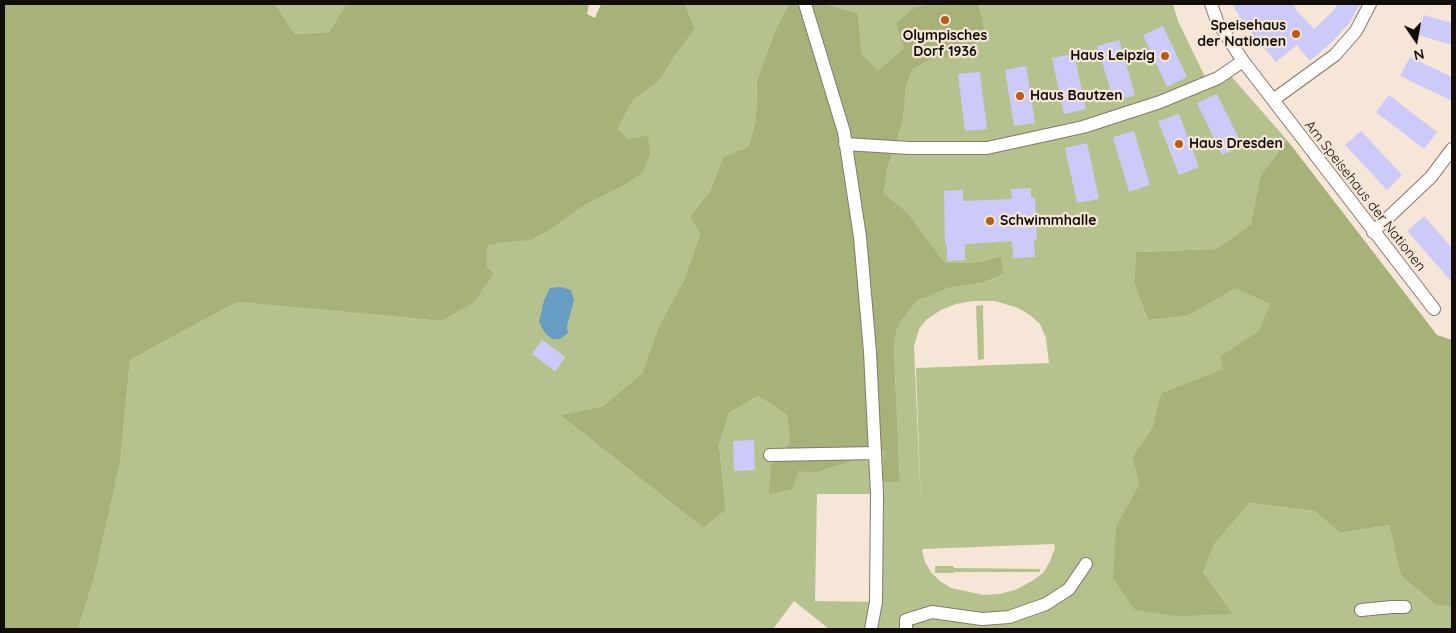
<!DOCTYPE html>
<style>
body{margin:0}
#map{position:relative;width:1456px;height:633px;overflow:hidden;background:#f5e6d7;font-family:Quicksand,sans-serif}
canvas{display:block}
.frame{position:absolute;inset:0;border:5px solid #120d08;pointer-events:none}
.north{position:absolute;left:1391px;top:15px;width:50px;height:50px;-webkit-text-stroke:4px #f5e6d7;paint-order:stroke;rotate:168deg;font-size:14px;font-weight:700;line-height:20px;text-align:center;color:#120d08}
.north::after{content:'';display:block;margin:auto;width:18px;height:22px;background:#120d08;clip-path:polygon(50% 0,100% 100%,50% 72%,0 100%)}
</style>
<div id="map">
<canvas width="1456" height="633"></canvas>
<div class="frame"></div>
<div class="north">N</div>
</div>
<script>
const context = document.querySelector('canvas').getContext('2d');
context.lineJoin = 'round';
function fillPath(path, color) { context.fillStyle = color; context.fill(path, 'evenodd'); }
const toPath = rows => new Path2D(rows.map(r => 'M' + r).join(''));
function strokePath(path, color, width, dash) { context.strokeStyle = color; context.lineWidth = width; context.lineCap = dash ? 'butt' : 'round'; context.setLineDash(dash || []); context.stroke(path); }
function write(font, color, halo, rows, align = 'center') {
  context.font = font + ' Quicksand,sans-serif'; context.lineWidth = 4.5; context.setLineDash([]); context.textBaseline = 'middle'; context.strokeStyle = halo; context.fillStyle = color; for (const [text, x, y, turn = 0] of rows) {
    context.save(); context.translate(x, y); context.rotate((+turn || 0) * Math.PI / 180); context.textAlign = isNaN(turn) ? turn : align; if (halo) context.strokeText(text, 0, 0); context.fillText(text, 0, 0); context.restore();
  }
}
const green = toPath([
 [275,4,346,4,329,32,295,34],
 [685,4,789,4,775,31,757,80,756,118,749,146,723,157,710,191,690,217,700,234,684,280,659,326,642,373,603,406,560,415,703,528,726,510,719,445,729,413,758,396,787,415,790,443,771,465,814,473,862,446,885,452,900,482,894,350,895,337,899,324,917,301,949,288,982,283,1004,274,1001,256,981,262,945,263,908,213,884,193,887,169,903,121,906,87,912,70,933,58,965,56,985,32,979,4,1173,4,1178,21,1206,79,1225,69,1287,140,1260,176,1251,224,1216,249,1136,252,1134,283,1148,320,1187,316,1235,289,1270,304,1260,331,1220,356,1224,369,1161,393,1152,428,1132,457,1139,484,1116,526,1233,614,1203,572,1215,543,1250,503,1314,511,1340,533,1389,525,1401,576,1436,605,1452,607,1452,629,829,629,794,601,773,629,78,629,94,579,120,464,130,360,237,302,442,321,473,302,494,273,487,266,487,246,551,229,585,205,619,188,648,135,628,139,618,128,633,100,659,81,674,57,695,29],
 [973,301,995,301,1018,308,1030,315,1040,324,1046,338,1049,363,916,368,921,508,914,346,919,329,927,319,941,310,956,304],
 [542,340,565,357,555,371,533,354],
 [817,494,877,494,876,602,815,601],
 [1054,544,1055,548,1049,563,1043,573,1032,581,1015,590,999,594,984,595,951,588,940,581,931,572,925,562,922,551,923,549],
 [825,4,930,4,915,7,904,48,878,72,862,54,858,13],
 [983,305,984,359,978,360,976,306],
 [935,566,953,566,954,568,1040,569,1040,572,954,572,954,573,935,573]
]);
const forest = toPath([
 [4,4,275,4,295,34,329,32,346,4,589,4,587,14,595,18,601,4,685,4,695,29,674,57,659,81,633,100,618,128,628,139,648,135,650,154,642,173,619,188,585,205,551,229,530,240,504,242,487,246,487,266,494,273,474,302,442,321,237,302,130,360,120,464,94,579,78,629,4,629],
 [789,4,825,4,858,13,862,54,878,71,904,48,896,23,915,7,930,4,979,4,985,32,965,56,933,58,912,70,906,87,903,121,887,169,884,193,908,213,945,263,981,262,1001,256,1004,274,982,283,949,288,917,301,899,324,895,337,894,350,900,482,878,481,885,452,862,447,851,461,814,473,799,471,792,489,769,494,771,465,790,443,787,415,758,396,729,413,719,445,726,510,703,528,560,415,603,406,642,373,659,326,684,280,700,234,690,217,710,191,723,157,749,146,756,118,757,80,775,31],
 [1287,140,1437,335,1452,340,1452,607,1436,605,1401,576,1389,525,1340,533,1314,511,1250,503,1215,543,1203,572,1233,614,1177,616,1135,610,1113,578,1116,526,1139,484,1132,457,1152,428,1161,393,1223,369,1220,356,1259,331,1270,304,1235,289,1187,316,1148,320,1134,283,1136,252,1216,249,1251,224,1260,176]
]);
const water = toPath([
 [561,287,571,290,574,300,567,326,568,333,560,339,552,339,545,333,539,322,544,300,550,288]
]);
const building = toPath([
 [1232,4,1293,4,1297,11,1314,29,1333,11,1337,4,1360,4,1350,22,1334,40,1310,61,1297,45,1276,62,1247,28],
 [1424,15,1452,23,1452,45,1418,35],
 [1163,26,1187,77,1167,87,1143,35],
 [1119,40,1135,95,1114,101,1097,46],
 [1074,54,1086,109,1064,114,1052,58],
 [1410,57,1452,77,1452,101,1400,76],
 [1026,66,1035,123,1014,126,1005,70],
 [980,72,987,129,965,131,958,74],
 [1217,94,1242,145,1222,155,1197,103],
 [1389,95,1437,132,1424,149,1376,112],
 [1179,114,1199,167,1179,175,1158,121],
 [1134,131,1150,185,1129,192,1113,137],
 [1361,131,1402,175,1387,190,1345,145],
 [1087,143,1099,199,1077,203,1065,148],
 [1031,188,1031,198,1035,198,1037,240,1034,240,1035,257,1013,258,1012,241,965,244,965,260,947,261,947,245,945,245,944,191,963,190,963,201,1012,199,1011,189],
 [1424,216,1452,248,1452,282,1407,231],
 [542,340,565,357,555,371,532,354],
 [754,440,755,470,734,471,733,441]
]);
const minor = toPath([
 [805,4,844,132,860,237,870,352,877,494,876,602,871,629],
 [1211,4,1217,21,1243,61,1434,309],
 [1273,100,1335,55,1356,31,1370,4],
 [845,144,910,148,987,148,1083,127,1160,102,1218,78,1243,61],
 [1373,232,1431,177,1452,149],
 [770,455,875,453],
 [1361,610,1392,607,1405,607],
 [906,629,906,620,932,612,982,619,1009,617,1046,604,1069,589,1086,564]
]);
const markers = [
 [945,20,5,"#bc5b19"],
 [1296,34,5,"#bc5b19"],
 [1165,56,5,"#bc5b19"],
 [1020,96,5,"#bc5b19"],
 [1179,144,5,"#bc5b19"],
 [990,221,5,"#bc5b19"]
];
const poiNames = [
 ["Speisehaus",1286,26,"right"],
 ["der Nationen",1286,42,"right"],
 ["Olympisches",945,36,"center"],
 ["Dorf 1936",945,52,"center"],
 ["Haus Leipzig",1155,56,"right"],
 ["Haus Bautzen",1030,96],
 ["Haus Dresden",1189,144],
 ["Schwimmhalle",1000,221]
];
const streetNames = [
 ["Am Speisehaus der Nationen",1365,196,52]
];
fillPath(green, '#b6c28d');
fillPath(forest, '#a6b278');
fillPath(water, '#689dc3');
fillPath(building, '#cccaf8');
strokePath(minor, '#86786b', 14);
strokePath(minor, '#fff', 12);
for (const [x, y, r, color] of markers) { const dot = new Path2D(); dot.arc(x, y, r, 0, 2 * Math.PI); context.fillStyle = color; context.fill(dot); strokePath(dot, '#f5e6d7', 2); }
write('bold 14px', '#120d08', '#f5e6d7', poiNames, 'left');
write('14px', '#120d08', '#f5e6d7', streetNames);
</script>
